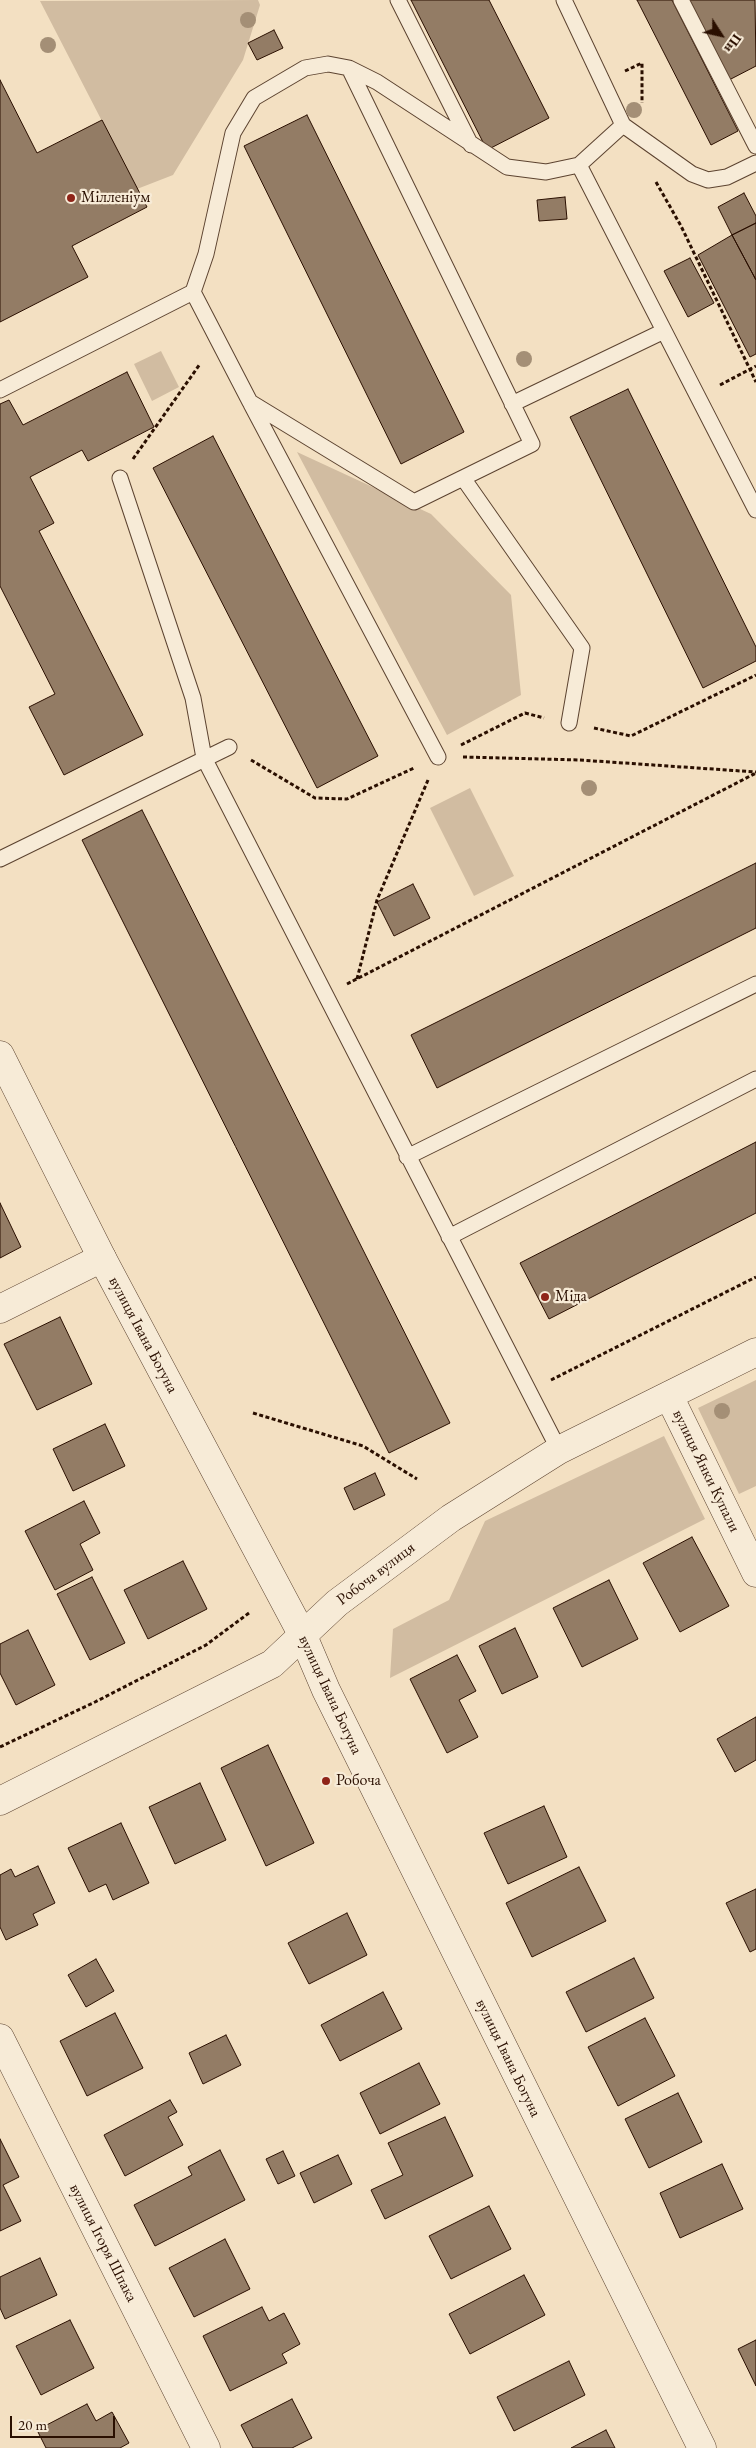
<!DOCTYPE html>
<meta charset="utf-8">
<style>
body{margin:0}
#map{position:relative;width:756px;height:2448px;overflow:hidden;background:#f3e0c2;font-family:"EB Garamond",serif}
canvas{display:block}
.north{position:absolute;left:696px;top:10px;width:50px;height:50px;-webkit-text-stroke:4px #f7ebd7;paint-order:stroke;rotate:125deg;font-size:14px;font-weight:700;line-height:20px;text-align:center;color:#2a0f00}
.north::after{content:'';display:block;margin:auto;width:18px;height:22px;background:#2a0f00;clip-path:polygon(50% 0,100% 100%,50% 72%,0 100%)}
.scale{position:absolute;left:10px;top:2416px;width:105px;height:22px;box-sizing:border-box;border:2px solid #2a0f00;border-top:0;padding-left:6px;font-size:15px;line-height:18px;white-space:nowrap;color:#2a0f00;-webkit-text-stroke:4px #f7ebd7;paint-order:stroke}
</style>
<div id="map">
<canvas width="756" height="2448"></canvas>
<div class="north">Пн</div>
<div class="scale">20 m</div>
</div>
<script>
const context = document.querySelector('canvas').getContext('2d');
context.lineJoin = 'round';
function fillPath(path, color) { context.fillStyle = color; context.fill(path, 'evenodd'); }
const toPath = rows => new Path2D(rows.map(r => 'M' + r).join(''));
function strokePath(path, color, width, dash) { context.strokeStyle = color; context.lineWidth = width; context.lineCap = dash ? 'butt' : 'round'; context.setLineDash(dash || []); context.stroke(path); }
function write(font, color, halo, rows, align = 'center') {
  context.font = font + ' "EB Garamond",serif'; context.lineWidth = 4.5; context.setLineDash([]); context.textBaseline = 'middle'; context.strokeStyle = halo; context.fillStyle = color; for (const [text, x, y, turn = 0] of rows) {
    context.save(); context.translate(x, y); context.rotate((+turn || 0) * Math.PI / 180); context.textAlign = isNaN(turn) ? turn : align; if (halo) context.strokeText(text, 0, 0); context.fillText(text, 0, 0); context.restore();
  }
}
const green = toPath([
 [258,0,260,5,243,60,173,175,137,189,40,1],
 [161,351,179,387,152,401,134,364],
 [297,452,431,514,511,595,521,695,447,735],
 [470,788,514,876,474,896,430,808],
 [756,1380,756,1486,739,1494,698,1408],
 [664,1436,705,1519,390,1678,393,1629,449,1600,485,1521]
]);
const building = toPath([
 [411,0,489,0,549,118,487,150,411,0],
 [637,0,672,0,738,131,711,145,637,0],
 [689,0,755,0,756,66,729,80,689,0],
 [274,30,283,48,257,60,248,43,274,30],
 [0,80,37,153,102,120,147,207,72,246,88,277,0,322,0,80],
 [307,115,464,432,401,464,244,146,307,115],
 [744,193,756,216,756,223,732,235,718,207,744,193],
 [565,197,567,219,539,221,537,200,565,197],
 [756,223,756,280,732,235,756,223],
 [732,235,756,280,756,354,750,357,698,255,732,235],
 [690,258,714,303,688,317,664,271,690,258],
 [127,372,154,427,88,461,82,450,30,477,54,523,39,531,143,735,64,775,29,707,55,694,0,586,0,404,9,400,23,425,127,372],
 [628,389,756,647,756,661,703,688,570,417,628,389],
 [213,436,378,756,317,788,153,468,213,436],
 [142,810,450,1423,389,1453,82,840,142,810],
 [756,863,756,928,437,1088,411,1035,756,863],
 [413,884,430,918,394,936,377,902,413,884],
 [756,1142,756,1213,549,1319,520,1263,756,1142],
 [0,1203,21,1247,0,1258,0,1203],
 [60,1317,92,1384,37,1410,4,1344,60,1317],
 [105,1424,125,1466,73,1491,53,1449,105,1424],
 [375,1473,385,1495,354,1510,344,1488,375,1473],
 [84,1501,100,1533,80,1544,93,1570,55,1590,25,1531,84,1501],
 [692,1537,729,1606,680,1632,643,1563,692,1537],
 [183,1561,207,1609,148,1639,124,1590,183,1561],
 [92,1577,125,1643,90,1660,57,1594,92,1577],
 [609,1580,638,1639,582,1667,553,1608,609,1580],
 [515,1628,538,1677,502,1694,479,1646,515,1628],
 [28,1630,55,1685,16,1705,0,1673,0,1644,28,1630],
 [457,1655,476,1691,459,1700,478,1737,447,1753,410,1679,457,1655],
 [756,1717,756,1760,735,1772,717,1739,756,1717],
 [268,1745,314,1843,266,1866,221,1768,268,1745],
 [200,1783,226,1840,175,1864,149,1807,200,1783],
 [544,1806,567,1857,508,1884,484,1833,544,1806],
 [121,1823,149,1883,113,1900,106,1884,89,1892,68,1848,121,1823],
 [38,1866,55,1903,33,1914,38,1925,6,1940,0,1927,0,1875,11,1869,15,1877,38,1866],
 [579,1867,606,1921,532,1957,506,1903,579,1867],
 [756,1889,756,1949,750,1952,726,1903,756,1889],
 [347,1913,367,1955,309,1984,288,1943,347,1913],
 [634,1958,654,1998,586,2032,566,1992,634,1958],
 [96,1959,114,1991,86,2007,68,1975,96,1959],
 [383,1992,402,2029,340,2061,321,2025,383,1992],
 [115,2013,143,2068,87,2096,60,2041,115,2013],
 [645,2018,675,2076,618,2106,588,2047,645,2018],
 [226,2035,241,2065,203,2084,189,2053,226,2035],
 [419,2063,440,2104,380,2134,360,2093,419,2063],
 [678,2093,702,2142,649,2168,625,2119,678,2093],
 [170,2100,177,2112,168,2117,183,2145,125,2176,104,2135,170,2100],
 [445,2117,473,2176,385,2219,371,2190,403,2175,388,2143,445,2117],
 [0,2139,19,2177,3,2185,21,2221,0,2231,0,2139],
 [220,2150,245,2200,155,2246,134,2205,192,2175,188,2167,220,2150],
 [283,2151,295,2176,278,2184,266,2159,283,2151],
 [338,2155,352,2184,314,2203,300,2173,338,2155],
 [722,2164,743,2209,680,2238,660,2193,722,2164],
 [489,2206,511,2249,451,2279,429,2236,489,2206],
 [225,2239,250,2289,194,2317,169,2268,225,2239],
 [40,2258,57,2295,5,2319,0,2308,0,2277,40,2258],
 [524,2275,545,2315,470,2354,449,2314,524,2275],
 [262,2307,269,2321,284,2313,300,2344,282,2354,287,2363,230,2391,203,2336,262,2307],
 [70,2320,94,2368,41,2395,16,2346,70,2320],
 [756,2340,756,2386,738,2349,756,2340],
 [569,2361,585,2395,514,2431,497,2397,569,2361],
 [292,2399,312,2438,292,2448,253,2448,241,2425,292,2399],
 [87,2404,96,2421,112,2412,129,2443,120,2448,46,2448,37,2430,87,2404],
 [606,2430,615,2448,571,2448,606,2430]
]);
const path = toPath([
 [625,71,642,63,642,103],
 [656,182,681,226,756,382],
 [720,385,756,366],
 [133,459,200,364],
 [594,728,631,736,756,675],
 [461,745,525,713,544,718],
 [463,757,580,760,756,772],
 [251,760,315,798,347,799,414,768],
 [357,979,377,900,428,780],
 [347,984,756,773],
 [551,1380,756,1277],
 [253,1413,363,1446,417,1479],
 [0,1747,95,1702,206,1645,249,1613]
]);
const service = toPath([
 [398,0,471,145],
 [564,0,623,125,692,174,708,180,727,177,756,163],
 [681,0,756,146],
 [579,165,756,510],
 [193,292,250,402,414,502,532,444,349,68],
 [0,390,193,292,206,254,233,133,254,98,305,68,328,64,349,68,377,82,507,167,546,172,579,165,623,125],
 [251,404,438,757],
 [512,404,664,331],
 [120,478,193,698,204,758,559,1450],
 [463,478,582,648,569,723],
 [0,859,229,747],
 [407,1157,756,984],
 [449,1237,756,1079]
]);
const minor = toPath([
 [0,1309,102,1258],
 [669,1396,756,1573],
 [0,1801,272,1664,337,1603,451,1518,559,1450,756,1352],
 [0,2038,206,2448]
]);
const tertiary = toPath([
 [0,1055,102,1258,303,1636,326,1690,702,2448]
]);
const trees = [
 [248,20],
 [48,45],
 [634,110],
 [524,359],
 [589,788],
 [722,1411]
];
const markers = [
 [71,198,5,"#8f2418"],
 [545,1297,5,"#8f2418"],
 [326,1781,5,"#8f2418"]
];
const poiNames = [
 ["Мілленіум",81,198],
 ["Міда",555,1297],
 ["Робоча",336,1781]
];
const streetNames = [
 ["вулиця Івана Богуна",143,1335,62],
 ["вулиця Янки Купали",706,1471,64],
 ["Робоча вулиця",376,1574,-37],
 ["вулиця Івана Богуна",330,1695,65],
 ["вулиця Івана Богуна",508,2058,64],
 ["вулиця Ігоря Шпака",103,2243,63]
];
fillPath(green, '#d1bca1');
fillPath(building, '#937c65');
strokePath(building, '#2a0f00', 1);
strokePath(service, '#5c4330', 17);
strokePath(minor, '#5c4330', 29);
strokePath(tertiary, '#5c4330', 29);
strokePath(path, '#2a0f00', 3, [4, 2.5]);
strokePath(service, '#f7ebd7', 15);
strokePath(minor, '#f7ebd7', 28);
strokePath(tertiary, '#f7ebd7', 28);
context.fillStyle = '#a48f76';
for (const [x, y] of trees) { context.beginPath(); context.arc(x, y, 8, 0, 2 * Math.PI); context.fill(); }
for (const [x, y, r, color] of markers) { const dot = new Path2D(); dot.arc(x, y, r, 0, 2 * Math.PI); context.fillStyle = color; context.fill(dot); strokePath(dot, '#f7ebd7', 2); }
write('16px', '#2a0f00', '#f7ebd7', poiNames, 'left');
write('16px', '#2a0f00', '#f7ebd7', streetNames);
</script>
